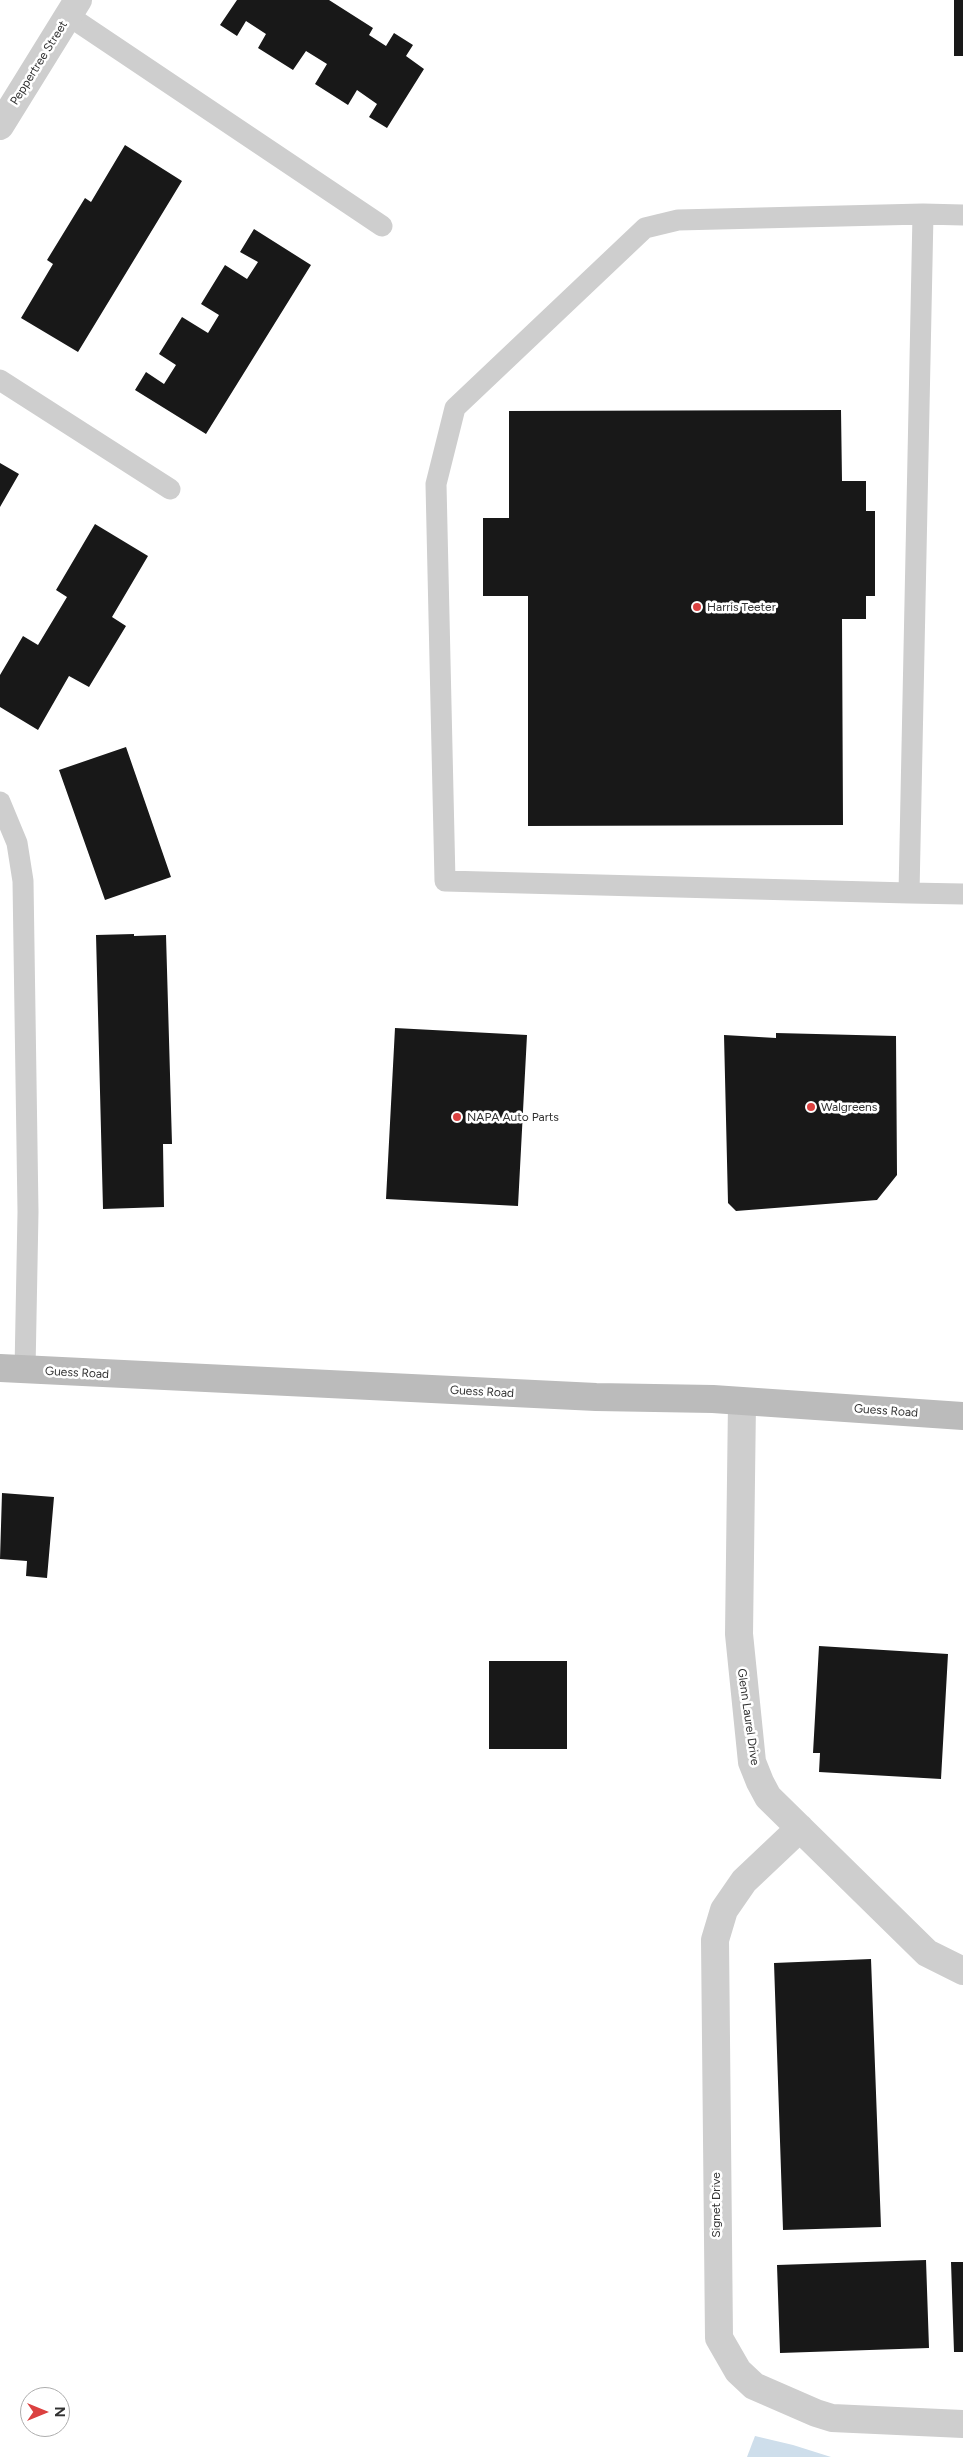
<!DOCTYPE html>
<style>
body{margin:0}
#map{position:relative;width:963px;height:2457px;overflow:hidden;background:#fff;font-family:Figtree,sans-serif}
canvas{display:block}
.north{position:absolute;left:20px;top:2387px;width:50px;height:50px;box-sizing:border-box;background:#fff;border:1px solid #adadad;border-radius:50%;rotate:90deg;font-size:14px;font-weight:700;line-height:20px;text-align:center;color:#313131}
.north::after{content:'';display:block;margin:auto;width:18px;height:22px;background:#db4140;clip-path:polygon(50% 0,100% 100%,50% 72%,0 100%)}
</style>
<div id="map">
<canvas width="963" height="2457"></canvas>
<div class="north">N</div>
</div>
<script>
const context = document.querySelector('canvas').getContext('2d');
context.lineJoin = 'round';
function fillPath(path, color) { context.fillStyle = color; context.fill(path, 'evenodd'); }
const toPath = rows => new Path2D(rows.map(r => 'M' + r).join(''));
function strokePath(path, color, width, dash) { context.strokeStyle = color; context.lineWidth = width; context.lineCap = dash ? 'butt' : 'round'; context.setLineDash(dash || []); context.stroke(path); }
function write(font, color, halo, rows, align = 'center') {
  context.font = font + ' Figtree,sans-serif'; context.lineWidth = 5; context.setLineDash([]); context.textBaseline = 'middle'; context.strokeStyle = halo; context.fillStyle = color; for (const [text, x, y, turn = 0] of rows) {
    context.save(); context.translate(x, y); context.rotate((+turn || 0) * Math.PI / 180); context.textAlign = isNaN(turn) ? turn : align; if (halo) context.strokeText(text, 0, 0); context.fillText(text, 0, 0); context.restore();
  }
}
const water = toPath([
 [755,2436,793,2445,831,2457,747,2457]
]);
const building = toPath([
 [237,0,329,0,373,28,369,35,386,46,394,33,413,45,406,56,424,69,387,128,369,117,377,104,357,90,348,105,315,84,327,64,306,51,293,70,258,48,266,34,246,21,237,36,220,25],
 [954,0,963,0,963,56,954,56],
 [125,145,182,181,78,352,21,318,53,264,47,260,85,198,91,202],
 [254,229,311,265,206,434,135,390,146,372,164,384,176,365,159,354,182,317,208,333,219,315,201,304,225,265,247,279,258,262,240,252],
 [841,410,842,481,866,481,866,511,875,511,875,596,866,596,866,619,842,619,843,825,528,826,528,596,483,596,483,518,509,518,509,411],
 [0,463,19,474,0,507],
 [95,524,148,556,112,617,126,626,89,687,69,676,38,730,0,707,0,675,23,636,38,645,67,597,56,590],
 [126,747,171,877,105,900,59,770],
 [134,934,134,936,166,935,172,1144,163,1144,164,1207,103,1209,96,935],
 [395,1028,527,1035,518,1206,386,1199],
 [776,1033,896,1036,897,1175,877,1200,736,1211,728,1203,724,1035,776,1038],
 [2,1493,54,1497,47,1578,26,1576,27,1561,0,1559],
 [819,1646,948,1654,941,1779,819,1772,820,1753,813,1753],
 [489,1661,567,1661,567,1749,489,1749],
 [871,1959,881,2227,783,2230,774,1963],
 [926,2260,929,2348,780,2353,777,2265],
 [951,2262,963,2262,963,2352,954,2352]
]);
const lane = toPath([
 [69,16,382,226],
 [923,214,963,215],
 [0,380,170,489],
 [0,802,17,843,23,881,28,1212,25,1370],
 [909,893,923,214,678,220,645,228,455,408,436,484,445,881,909,893,963,894]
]);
const street = toPath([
 [0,126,78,0],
 [742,1402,739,1634,752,1762,760,1782,768,1797,927,1953,963,1971],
 [800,1828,744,1881,724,1910,715,1940,719,2338,738,2371,754,2386,816,2413,832,2418,963,2424]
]);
const secondary = toPath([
 [0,1368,596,1397,713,1399,963,1416]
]);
const markers = [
 [697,607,5,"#db4140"],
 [811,1107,5,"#db4140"],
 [457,1117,5,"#db4140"]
];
const streetNames = [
 ["Peppertree Street",39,63,-58],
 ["Guess Road",77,1373,3],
 ["Guess Road",482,1392,3],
 ["Guess Road",886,1411,4],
 ["Glenn Laurel Drive",748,1717,82],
 ["Signet Drive",716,2205,-90]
];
const poiNames = [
 ["Harris Teeter",707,607],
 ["Walgreens",821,1107],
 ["NAPA Auto Parts",467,1117]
];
fillPath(water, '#cedeeb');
fillPath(building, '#181818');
strokePath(lane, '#cecece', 21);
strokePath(street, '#cecece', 28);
strokePath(secondary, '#bbb', 28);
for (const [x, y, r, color] of markers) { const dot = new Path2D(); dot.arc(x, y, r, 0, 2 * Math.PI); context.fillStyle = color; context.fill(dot); strokePath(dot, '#fff', 2); }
write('12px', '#313131', '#fff', streetNames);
write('12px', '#313131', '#fff', poiNames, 'left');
</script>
